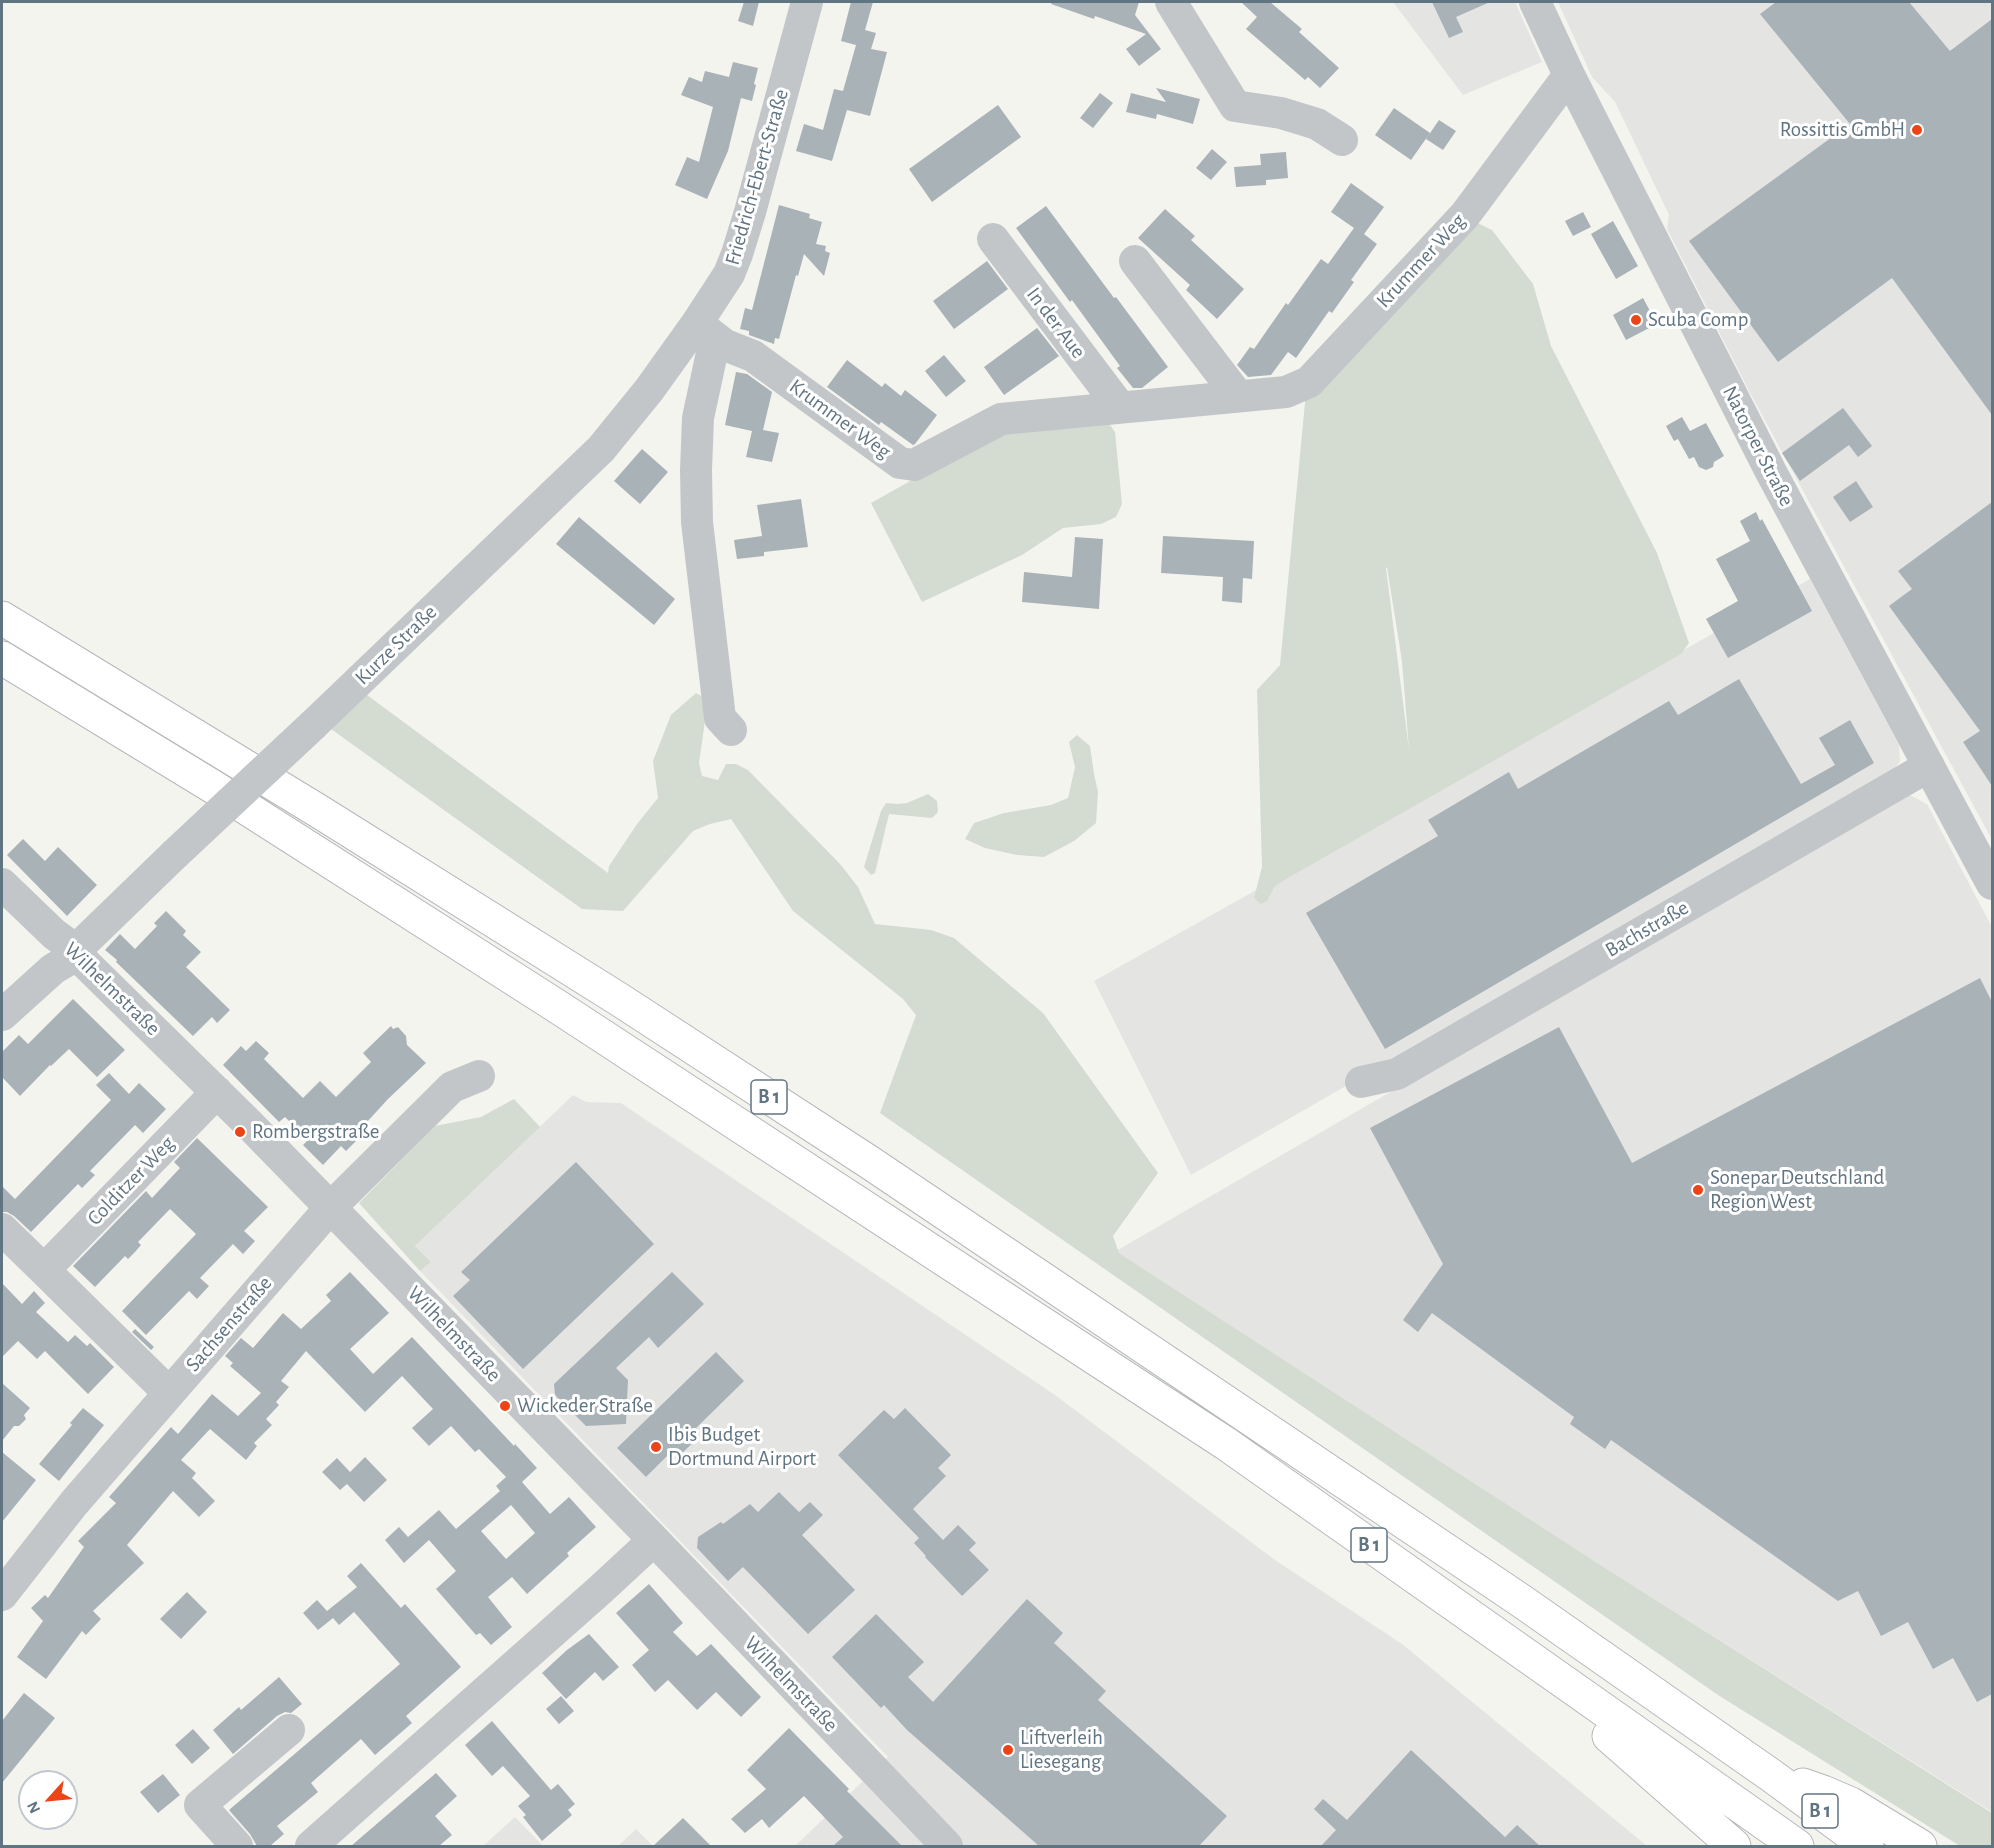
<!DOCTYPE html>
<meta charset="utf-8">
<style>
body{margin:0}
#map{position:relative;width:1994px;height:1848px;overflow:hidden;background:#f4f4ef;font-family:"Alegreya Sans",sans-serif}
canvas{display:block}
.frame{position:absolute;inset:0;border:3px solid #617482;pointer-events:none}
.north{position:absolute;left:18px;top:1770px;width:60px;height:60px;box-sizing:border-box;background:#fff;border:2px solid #c0c7cd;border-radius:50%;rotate:243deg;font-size:16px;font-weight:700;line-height:24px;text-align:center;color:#617482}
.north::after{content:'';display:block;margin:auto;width:21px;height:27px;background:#ec4417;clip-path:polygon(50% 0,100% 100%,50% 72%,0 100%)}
</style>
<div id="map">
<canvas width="1994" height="1848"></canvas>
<div class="frame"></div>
<div class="north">N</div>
</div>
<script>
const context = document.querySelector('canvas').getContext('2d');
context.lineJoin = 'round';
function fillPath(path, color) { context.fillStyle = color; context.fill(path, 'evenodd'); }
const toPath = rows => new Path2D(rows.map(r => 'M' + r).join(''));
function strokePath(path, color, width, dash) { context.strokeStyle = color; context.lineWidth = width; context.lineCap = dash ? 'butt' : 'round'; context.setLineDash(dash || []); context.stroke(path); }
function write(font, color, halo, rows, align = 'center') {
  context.font = font + ' "Alegreya Sans",sans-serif'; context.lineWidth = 6; context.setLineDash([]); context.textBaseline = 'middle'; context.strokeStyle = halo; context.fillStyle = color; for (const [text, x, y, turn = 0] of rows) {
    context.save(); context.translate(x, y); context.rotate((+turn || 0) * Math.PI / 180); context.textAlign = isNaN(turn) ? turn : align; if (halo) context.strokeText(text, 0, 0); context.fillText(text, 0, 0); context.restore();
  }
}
const built = toPath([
 [1393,2,1515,2,1542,62,1463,95],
 [1558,2,1992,2,1992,840,1749,391,1667,229,1669,215,1615,102,1592,77],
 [1810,579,1899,745,1900,761,1891,773,1191,1175,1094,981],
 [1906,793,1927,804,1992,927,1992,1812,1599,1564,1116,1251],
 [573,1095,586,1102,621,1103,1055,1395,1275,1560,1402,1644,1647,1846,795,1846,888,1757,420,1271,431,1262,415,1246],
 [515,1817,543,1846,483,1846],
 [636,1829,653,1846,618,1846]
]);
const green = toPath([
 [1471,220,1492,230,1533,284,1551,346,1657,553,1689,643,1681,654,1286,879,1274,887,1267,901,1261,904,1254,898,1262,867,1257,690,1280,665,1306,392],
 [1387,567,1402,661,1409,750,1386,568],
 [1105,418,1115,432,1122,504,1116,517,1101,524,1063,528,1022,555,922,602,871,503,992,435],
 [696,693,708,700,699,763,702,776,718,780,726,764,736,764,748,770,841,865,858,887,875,924,931,930,954,938,1043,1013,1158,1173,1113,1236,1119,1253,1599,1564,1992,1813,1992,1846,1960,1846,1718,1695,880,1113,916,1015,903,999,793,911,731,819,710,824,693,831,623,911,582,909,331,729,367,695,608,873,609,866,637,824,658,798,653,761,671,715],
 [1077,735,1090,746,1094,774,1098,792,1096,823,1074,841,1044,857,1017,855,985,848,965,839,974,823,1004,813,1051,805,1068,798,1075,767,1069,742],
 [928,794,937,801,938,812,932,818,889,814,875,873,871,875,864,867,881,811,886,803,898,804,907,803],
 [514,1099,540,1127,415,1246,431,1262,420,1271,359,1203,435,1126,481,1117]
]);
const building = toPath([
 [744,2,759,2,753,26,738,21],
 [851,2,873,2,865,30,876,33,871,49,887,52,870,116,847,110,832,161,796,151,804,124,823,130,834,89,843,91,856,45,841,41],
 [1052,2,1139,2,1135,15,1161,49,1139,66,1126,49,1146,34,1095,16,1094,19,1051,4],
 [1241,2,1270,2,1302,29,1299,32,1339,68,1320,88,1308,77,1305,80,1246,29,1257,17],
 [1432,2,1490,2,1456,17,1463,32,1449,38],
 [1776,2,1909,2,1950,51,1992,19,1992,415,1892,278,1778,362,1689,241,1850,124,1760,14],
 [733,62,758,68,754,84,756,85,752,101,741,98,728,151,707,199,675,185,687,157,699,162,713,107,681,95,689,77,702,82,705,71,729,77],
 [1156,88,1200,99,1193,124,1157,114,1156,119,1126,112,1131,93,1166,102],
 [1100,93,1113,103,1093,128,1080,118],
 [998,105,1021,137,932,202,909,169],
 [1394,108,1430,133,1411,160,1375,135],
 [1439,120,1456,131,1443,150,1426,139],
 [1212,149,1227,162,1211,180,1196,168],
 [1286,152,1288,178,1266,180,1266,185,1236,187,1234,167,1261,165,1260,154],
 [1351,183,1384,207,1364,234,1377,244,1351,280,1354,282,1332,313,1329,311,1296,358,1288,352,1271,375,1248,377,1237,365,1250,347,1254,349,1286,303,1288,305,1321,259,1328,264,1354,228,1331,212],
 [779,205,810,214,809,218,822,222,816,244,826,246,825,251,830,253,824,276,804,254,798,276,796,275,779,339,775,338,774,344,749,335,749,331,740,329,745,308,752,310],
 [1046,206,1114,298,1116,297,1168,367,1142,388,1133,388,1117,368,1120,366,1072,300,1070,302,1016,228],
 [1165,209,1195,236,1191,240,1244,289,1217,319,1186,290,1190,285,1138,238],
 [1583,212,1591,227,1573,236,1565,221],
 [1613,221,1638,266,1616,279,1591,234],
 [987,261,1008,289,954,329,933,301],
 [1643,298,1657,324,1626,340,1613,315],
 [1037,328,1059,356,1004,395,984,367],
 [944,355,966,381,946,397,925,371],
 [847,360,882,387,885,383,901,396,905,390,937,415,915,444,913,445,881,422,879,425,827,387],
 [736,372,747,374,772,392,763,430,779,433,772,462,746,457,752,431,725,425],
 [1843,408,1872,446,1858,457,1849,445,1800,481,1782,453],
 [1682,417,1690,431,1706,423,1724,456,1714,462,1713,467,1706,470,1699,467,1694,457,1689,459,1678,439,1674,441,1666,426],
 [642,449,668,472,640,504,614,481],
 [1856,481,1873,507,1850,522,1833,497],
 [801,499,808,547,764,552,764,556,737,559,734,540,762,536,757,505],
 [1992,502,1992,786,1963,742,1980,731,1889,606,1912,589,1898,571],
 [1756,512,1760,521,1762,519,1812,611,1728,658,1706,619,1738,601,1716,559,1750,541,1740,521],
 [579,517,675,599,654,625,556,544],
 [1163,536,1254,541,1252,579,1243,578,1242,603,1222,601,1223,577,1161,573],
 [1075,537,1103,539,1099,609,1022,602,1024,572,1072,577],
 [1739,679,1801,784,1835,765,1819,738,1850,720,1874,763,1385,1049,1306,913,1438,836,1428,820,1509,772,1518,789,1669,701,1678,715],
 [23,839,45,861,58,847,97,885,67,916,7,855],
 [166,911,186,931,183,935,201,952,186,967,230,1010,217,1023,212,1017,193,1036,116,962,117,960,105,950,120,934,135,949,157,926,154,923],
 [1980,978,1992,1002,1992,1694,1977,1702,1953,1658,1933,1669,1908,1622,1881,1636,1858,1591,1838,1601,1611,1440,1605,1449,1570,1424,1574,1417,1432,1313,1418,1332,1403,1320,1443,1264,1370,1128,1559,1027,1632,1163],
 [73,999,125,1050,97,1077,69,1049,51,1066,50,1065,20,1096,2,1077,2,1052,19,1035,28,1044],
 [391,1026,393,1029,398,1027,406,1036,407,1045,426,1063,388,1099,355,1135,359,1138,346,1151,341,1146,323,1165,303,1145,308,1140,285,1117,279,1122,223,1065,241,1046,246,1051,256,1041,269,1053,264,1059,303,1098,320,1081,336,1097,371,1062,363,1053],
 [109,1073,129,1094,139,1083,166,1109,143,1133,135,1125,90,1171,95,1175,82,1188,78,1184,31,1232,14,1216,7,1212,2,1212,2,1186,15,1199,111,1100,96,1085],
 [197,1138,268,1207,244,1231,255,1241,243,1254,233,1244,200,1278,209,1286,197,1299,189,1291,146,1335,122,1311,196,1234,170,1209,138,1242,141,1245,135,1252,128,1259,125,1256,95,1287,73,1266,146,1191,152,1198,180,1168,174,1162],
 [576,1162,654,1244,523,1369,453,1296,470,1280,461,1272],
 [350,1272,389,1313,350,1349,373,1374,412,1337,514,1446,515,1444,537,1468,522,1482,550,1514,569,1497,596,1527,567,1553,569,1556,527,1594,512,1577,488,1597,512,1627,491,1645,480,1633,476,1635,436,1589,456,1571,429,1540,404,1563,385,1540,399,1527,408,1537,439,1510,456,1529,500,1491,496,1486,506,1477,479,1449,475,1452,451,1426,429,1446,412,1428,433,1409,402,1376,365,1412,306,1351,281,1381,289,1387,276,1402,279,1405,266,1419,272,1425,254,1443,257,1446,246,1460,210,1429,181,1460,196,1473,192,1478,215,1501,199,1517,173,1491,127,1545,144,1563,93,1611,101,1619,86,1635,82,1631,46,1679,17,1657,43,1621,31,1608,45,1595,48,1598,84,1547,78,1541,116,1503,109,1497,171,1427,178,1434,212,1394,238,1416,261,1393,230,1366,233,1363,225,1356,241,1338,253,1348,283,1313,301,1329,331,1301,326,1295],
 [511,1505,535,1533,506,1559,481,1531],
 [672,1272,704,1304,658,1348,649,1337,616,1368,628,1380,626,1424,586,1426,555,1395,554,1384],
 [2,1283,22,1304,34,1291,45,1303,36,1312,68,1342,75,1335,87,1346,90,1343,114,1367,88,1394,45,1351,37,1359,18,1341,2,1357],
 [135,1329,154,1347,151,1350,132,1332],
 [716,1352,744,1381,693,1431,699,1437,681,1454,675,1448,646,1477,617,1448],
 [2,1383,30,1408,24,1415,26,1419,19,1426,14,1426,2,1441],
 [83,1408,104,1425,59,1481,39,1464,72,1425,70,1423],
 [905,1408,951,1455,938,1468,946,1476,913,1509,943,1540,958,1525,976,1543,969,1550,989,1570,962,1596,925,1557,926,1556,914,1543,919,1538,838,1455,884,1410,894,1419],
 [2,1452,36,1480,2,1522],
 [365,1457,387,1480,364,1502,347,1484,340,1490,322,1472,337,1458,350,1472],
 [779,1492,799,1512,810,1502,823,1515,802,1535,855,1590,808,1634,743,1567,728,1581,697,1548,698,1537,721,1522,723,1524,750,1504,758,1512],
 [361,1563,401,1608,405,1604,461,1667,406,1716,412,1723,375,1755,361,1739,311,1783,318,1792,277,1826,284,1834,270,1846,257,1846,250,1834,229,1810,400,1664,354,1612,339,1625,333,1618,318,1630,303,1613,317,1600,327,1611,357,1587,347,1576],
 [649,1584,683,1623,673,1632,697,1656,711,1644,761,1697,741,1717,716,1692,697,1710,668,1680,655,1692,632,1665,649,1650,616,1613],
 [187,1592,207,1612,181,1639,160,1619],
 [1027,1599,1063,1633,1054,1643,1106,1691,1098,1700,1227,1816,1199,1846,1039,1846,907,1730,884,1705,881,1708,832,1657,876,1614,924,1662,908,1677,933,1702],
 [589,1634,619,1667,603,1681,595,1672,566,1699,542,1673,567,1650],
 [279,1677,302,1704,291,1713,285,1712,277,1716,233,1754,213,1730,239,1707,241,1710],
 [24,1693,55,1718,2,1783,2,1721],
 [561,1696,574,1711,559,1724,546,1709],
 [492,1721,551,1790,558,1784,575,1804,568,1810,572,1815,542,1841,523,1817,526,1815,518,1806,530,1796,503,1766,492,1776,465,1745],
 [789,1728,849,1789,847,1791,902,1846,833,1846,843,1837,804,1796,769,1828,762,1819,745,1833,731,1819,766,1789,747,1770],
 [193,1729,210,1748,192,1764,175,1745],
 [1411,1750,1505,1837,1517,1825,1540,1846,1321,1846,1336,1830,1314,1809,1323,1799,1347,1820],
 [436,1773,457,1796,435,1816,452,1835,439,1846,351,1846],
 [163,1774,180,1795,158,1813,140,1792],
 [683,1818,711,1846,653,1846]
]);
const minor = toPath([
 [1171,2,1235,106,1281,113,1317,124,1342,140],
 [1535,2,1569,75,1771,472,1992,884],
 [993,239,1119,406],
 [1135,261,1238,396],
 [697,323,725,345,753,356,900,463,914,465,1001,419,1286,392,1309,382,1465,215,1569,75],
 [698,324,713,348,698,418,696,470,697,522,720,718,731,730],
 [313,725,601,449,649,390,697,323,729,274,737,254,750,212,807,2],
 [2,884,54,934,80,953,84,962,249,1124,654,1540,947,1846],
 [80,953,83,943,175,854],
 [2,1015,53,969,80,953],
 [1361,1082,1397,1074,1929,766],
 [2,1229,44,1270,217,1092],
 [44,1270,169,1393],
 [2,1595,74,1503,330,1208,452,1087,479,1076],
 [237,1846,200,1805,289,1730],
 [311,1846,600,1590,654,1540]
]);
const highway = toPath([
 [2,618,320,812,620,1000,869,1162,1520,1600,1772,1776,1867,1846],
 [2,658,215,788,555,1005,1225,1443,1797,1846],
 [1609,1736,1734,1846],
 [1803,1785,1823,1792,1851,1804,1920,1846]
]);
const minorBridge = toPath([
 [175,854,313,725]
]);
const markers = [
 [1917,130,6,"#ec4417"],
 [1636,320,6,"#ec4417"],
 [240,1132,6,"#ec4417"],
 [1698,1190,6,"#ec4417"],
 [505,1406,6,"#ec4417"],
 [656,1447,6,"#ec4417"],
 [1008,1750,6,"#ec4417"]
];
const shields = [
 [769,1097,36],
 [1369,1545,36],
 [1820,1811,36]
];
const shieldNames = [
 ["B 1",769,1097],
 ["B 1",1369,1545],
 ["B 1",1820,1811]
];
const poiNames = [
 ["Rossittis GmbH",1905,130,"right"],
 ["Scuba Comp",1648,320],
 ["Rombergstraße",252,1132],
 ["Sonepar Deutschland",1710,1178],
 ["Region West",1710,1202],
 ["Wickeder Straße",517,1406],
 ["Ibis Budget",668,1435],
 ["Dortmund Airport",668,1459],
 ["Liftverleih",1020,1738],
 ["Liesegang",1020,1762]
];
const streetNames = [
 ["Friedrich-Ebert-Straße",757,177,-74],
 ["Krummer Weg",1421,261,-47],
 ["In der Aue",1056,323,53],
 ["Krummer Weg",840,419,36],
 ["Natorper Straße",1758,446,63],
 ["Kurze Straße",396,645,-44],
 ["Bachstraße",1647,929,-30],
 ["Wilhelmstraße",112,989,44],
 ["Colditzer Weg",131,1181,-46],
 ["Sachsenstraße",229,1324,-49],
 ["Wilhelmstraße",454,1334,46],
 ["Wilhelmstraße",791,1684,46]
];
fillPath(built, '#e4e5e3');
fillPath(green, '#d4dbd0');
fillPath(building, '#a9b2b6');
strokePath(highway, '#b5b8bb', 35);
strokePath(minor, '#c3c6c9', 32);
strokePath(highway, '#fff', 33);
strokePath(minorBridge, '#c3c6c9', 32);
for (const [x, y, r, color] of markers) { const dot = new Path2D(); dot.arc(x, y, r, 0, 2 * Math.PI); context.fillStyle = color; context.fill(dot); strokePath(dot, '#fff', 2); }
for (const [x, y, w] of shields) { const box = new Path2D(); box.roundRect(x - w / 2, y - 17, w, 34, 4.5); context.fillStyle = '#fff'; context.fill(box); strokePath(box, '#617482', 1.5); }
write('bold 20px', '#617482', null, shieldNames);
write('21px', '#617482', '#fff', poiNames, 'left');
write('21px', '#617482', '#fff', streetNames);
</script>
